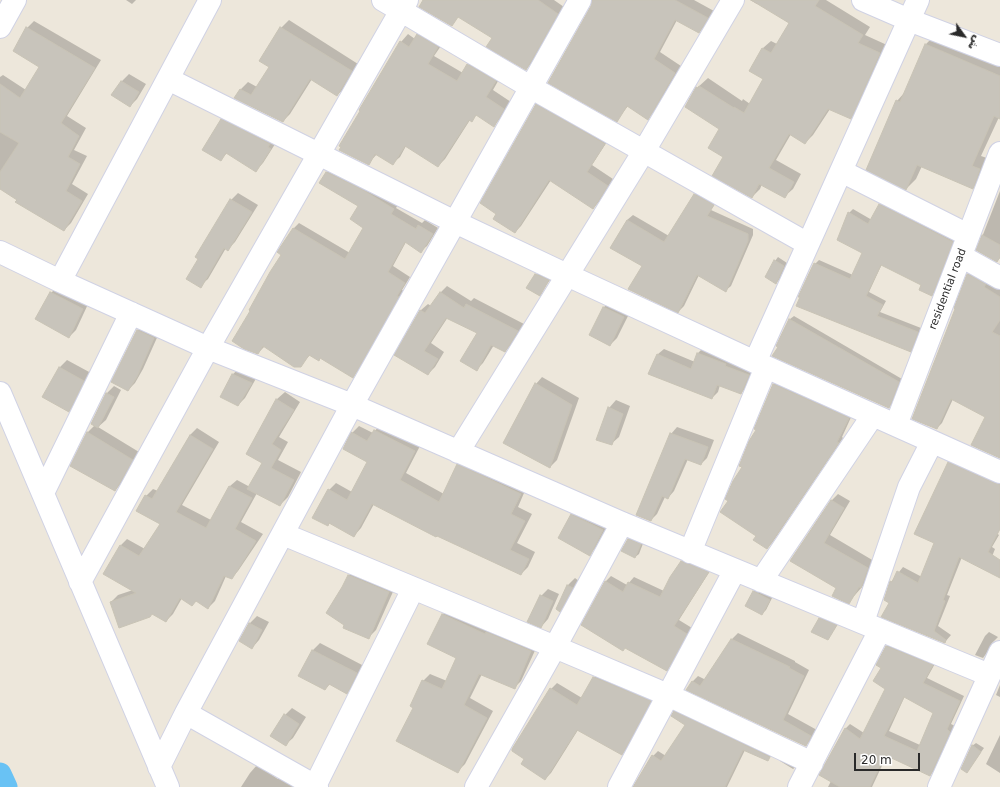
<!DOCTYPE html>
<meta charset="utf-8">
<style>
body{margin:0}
#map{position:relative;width:1000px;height:787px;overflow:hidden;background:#ede7db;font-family:"DejaVu Sans","Noto Sans Arabic",sans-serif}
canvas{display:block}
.north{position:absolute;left:944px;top:16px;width:40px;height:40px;-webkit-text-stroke:3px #fff;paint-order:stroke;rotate:123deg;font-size:11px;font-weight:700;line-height:16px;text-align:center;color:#2a2a2a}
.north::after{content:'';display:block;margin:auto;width:14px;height:18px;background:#2a2a2a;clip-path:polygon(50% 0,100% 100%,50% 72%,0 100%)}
.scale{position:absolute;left:854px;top:753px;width:66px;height:18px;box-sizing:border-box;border:2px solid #2a2a2a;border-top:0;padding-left:5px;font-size:12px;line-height:14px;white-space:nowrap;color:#2a2a2a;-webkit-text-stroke:3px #fff;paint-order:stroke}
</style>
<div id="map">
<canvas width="1000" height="787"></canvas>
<div class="north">ش</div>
<div class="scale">20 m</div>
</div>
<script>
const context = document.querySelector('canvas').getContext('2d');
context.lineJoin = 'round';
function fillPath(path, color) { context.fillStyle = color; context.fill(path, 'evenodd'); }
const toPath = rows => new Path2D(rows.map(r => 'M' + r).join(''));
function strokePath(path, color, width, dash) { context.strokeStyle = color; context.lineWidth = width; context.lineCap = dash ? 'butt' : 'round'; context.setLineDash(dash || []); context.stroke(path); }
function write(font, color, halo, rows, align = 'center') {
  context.font = font + ' "DejaVu Sans",sans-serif'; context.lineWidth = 3.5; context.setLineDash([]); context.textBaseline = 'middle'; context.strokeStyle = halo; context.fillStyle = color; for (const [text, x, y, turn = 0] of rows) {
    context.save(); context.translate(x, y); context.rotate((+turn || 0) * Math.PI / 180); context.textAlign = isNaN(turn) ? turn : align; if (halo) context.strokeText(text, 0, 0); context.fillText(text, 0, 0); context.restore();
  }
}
const shadow = toPath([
 [126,0,136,0,132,4],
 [428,0,554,0,564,7,533,62,526,69,494,37,459,16,451,25],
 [593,0,694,0,714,11,706,25,699,32,677,20,660,52,681,66,654,112,647,119,628,106,617,120,592,7],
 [750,0,826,0,870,27,865,35,887,45,858,110,851,118,830,109,813,135,805,143,791,134,776,160,801,174,793,189,785,196,762,184,760,189,752,197,725,157,721,129,697,88,708,78,742,101,743,99,750,104,764,79,750,71,763,48,771,41,777,44,790,22,758,3,757,4],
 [289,20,358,64,345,88,337,95,312,79,290,114,283,121,236,98,241,89,248,82,257,87,270,67,281,28],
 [34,21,101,60,67,116,86,128,74,150,87,156,72,184,88,194,71,223,64,230,0,188,0,77,3,75,26,90,40,66,27,28],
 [425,28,445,40,434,56,463,73,468,65,475,58,502,74,493,90,511,102,501,118,494,125,477,114,472,120,470,120,445,159,438,166,406,146,400,157,392,164,377,154,368,164,362,111,360,109,401,42,408,34,415,39],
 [936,34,1000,62,1000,115,981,156,990,159,983,178,973,188,922,166,916,179,906,189,897,101,905,92,926,44],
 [129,74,146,84,137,99,130,106,112,95,122,81],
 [542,99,610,137,592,165,613,179,599,202,593,208,551,180,521,226,515,232,536,105],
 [229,112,277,141,263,163,256,170,227,153,221,159,221,120],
 [332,167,399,203,396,208,422,223,425,220,438,228,427,246,421,251,406,242,393,266,410,277,402,290,404,291,358,371,352,377,321,357,318,360,310,355,300,366,265,346,258,353,282,254,278,252,294,228,299,223,350,253,365,228,360,206,320,183,327,172],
 [700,189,718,199,711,210,753,229,753,235,731,286,725,291,699,275,684,306,678,312,643,266,611,247,627,220,633,215,669,236,695,195],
 [1000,191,1000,258,997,261,977,250],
 [238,193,258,205,235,242,228,249,226,248,208,279,200,286,231,200],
 [884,201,956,238,935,291,932,295,922,285,882,264,869,292,886,301,880,312,921,328,914,347,910,351,815,264,819,260,853,275,863,252,849,213,853,209,872,220,880,205],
 [778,257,787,263,780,279,776,283,775,261],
 [973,269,1000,289,1000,457,986,416,953,399,942,423,937,428,956,308,955,308,968,274],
 [540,271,552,277,539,295,527,288],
 [58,286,89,302,76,330,69,337,51,293],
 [447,286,471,301,474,298,524,324,512,344,505,351,494,345,483,363,476,370,478,333,448,317,431,343,444,352,435,367,428,374,396,355,421,310,428,304,431,306,440,293],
 [612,300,631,310,617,338,610,345,590,335,604,307],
 [794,316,902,379,892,404,889,407,777,345,790,319],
 [144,324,160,331,143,369,135,383,128,390,137,331],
 [704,347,754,369,747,387,741,393,720,385,718,392,712,398,649,374,658,354,664,349,695,362,698,353],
 [67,360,91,373,76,403,69,411,43,397,60,367],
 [241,367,258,375,245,398,238,405,221,397,233,374],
 [542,377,579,398,557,460,550,467,536,384],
 [779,379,853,413,842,437,843,438,772,543,767,548,729,500,758,429,755,428,774,384],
 [114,386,121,390,106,420,98,427,139,452,122,483,115,490,87,433,95,425,92,423,107,393],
 [285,392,300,402,279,437,288,442,278,460,301,472,288,497,280,505,257,493,241,522,263,534,238,571,231,578,226,576,215,601,208,608,197,600,182,598,173,614,166,621,152,613,111,602,118,595,133,590,121,545,127,539,145,549,161,524,146,496,153,489,158,491,190,435,197,428,219,442,182,505,211,520,230,486,237,480,250,487,263,462,248,454,277,399],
 [616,400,630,406,619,437,611,444,609,408],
 [381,424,421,444,406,473,444,494,458,465,465,458,527,486,518,507,532,514,517,543,535,552,528,567,521,574,374,504,361,528,354,536,330,523,327,525,329,490,336,483,352,492,369,461,352,433,359,426,373,433],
 [677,427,714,440,707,458,701,464,688,459,674,491,668,498,665,497,657,514,651,520,671,434],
 [954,458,1000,479,1000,529,998,531,991,529,999,535,992,547,995,549,989,564,962,557,947,595,950,596,938,626,951,635,945,642,891,603,891,582,903,567,922,577,935,543,948,463],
 [838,494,850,501,830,535,874,561,868,580,849,602,838,588,791,560,831,501],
 [579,508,610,523,597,547,589,554,572,515],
 [632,536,644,541,639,554,635,557,628,539],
 [687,556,713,566,679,620,692,628,672,664,667,670,583,624,606,581,611,576,627,585,634,577,664,591,682,562],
 [356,568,396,585,376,630,369,637,343,588,349,575],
 [575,578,579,581,567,603,560,610,567,586],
 [757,588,773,596,766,610,762,614,746,605,754,591],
 [548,589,559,594,548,619,541,627,541,596],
 [450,607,538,644,521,681,514,688,482,674,470,698,493,711,465,764,458,771,414,707,423,681,430,674,447,681,458,658,443,614],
 [823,615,839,622,828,639,820,619],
 [257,616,269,622,259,640,252,648,240,641,250,623],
 [989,632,998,637,992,643,986,654,983,658,975,655,985,636],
 [738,633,795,661,795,662,809,670,788,714,817,730,812,739,806,745,688,689,693,681,698,676,706,680,732,639],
 [892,641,937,660,927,678,964,696,951,724,955,726,935,770,930,775,887,755,872,787,828,787,831,781,845,729,850,724,864,733,886,688,882,667,887,646],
 [905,696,935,713,920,745,889,731],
 [320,643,364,666,354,685,347,693,330,684,325,689,299,675,313,650],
 [600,671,656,695,628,748,622,754,578,730,551,773,545,779,551,689,557,683,582,698,594,678],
 [1000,685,1000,697,996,695],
 [680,707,773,754,768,759,745,750,727,787,637,787,653,756,658,751,666,756,686,725,674,712],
 [292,708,306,717,293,738,285,745,285,715],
 [1000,735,1000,773,986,764],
 [976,743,984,748,967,772,972,746],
 [783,758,797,766,793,769,780,761],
 [257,765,278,779,281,776,298,787,241,787,250,773]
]);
const canal = toPath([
 [0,774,6,787]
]);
const building = toPath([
 [423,0,538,0,558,14,526,70,486,47,492,38,458,17,452,26,419,7,423,0],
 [592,0,675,0,708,18,699,33,675,20,654,59,675,73,648,120,627,106,617,122,548,83,591,6,592,0],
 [751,0,819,0,815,6,863,35,858,43,880,53,851,119,828,109,805,144,789,134,769,168,794,182,785,198,759,184,752,198,712,176,723,157,708,148,719,129,685,107,696,87,698,88,699,86,734,108,734,107,744,113,763,79,749,71,762,48,771,53,789,23,751,0],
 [26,27,95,68,61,123,79,136,68,157,80,164,66,191,82,201,64,231,15,202,17,200,0,189,0,172,19,143,0,132,0,84,20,98,39,67,13,51,26,27],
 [280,27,352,71,337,96,310,79,283,122,234,98,240,89,251,95,269,67,259,61,280,27],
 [417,34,438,47,428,64,457,81,467,64,496,81,486,97,504,109,494,127,476,115,472,122,469,120,438,167,405,146,393,165,375,154,369,165,339,150,341,147,339,146,360,111,359,110,400,41,409,47,417,34],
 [925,44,1000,76,1000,119,994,116,972,166,980,169,973,189,917,165,906,190,866,170,896,100,900,102,925,44],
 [121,81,139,92,130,107,111,95,121,81],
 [536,104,605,144,587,172,608,186,593,209,549,180,515,233,493,219,496,214,480,203,536,104],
 [221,119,270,144,268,147,271,149,256,172,226,153,221,161,202,150,221,119],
 [326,172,363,190,394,209,391,214,416,229,418,225,433,234,421,253,405,242,388,272,405,283,397,296,399,297,353,378,320,358,319,361,309,355,301,367,294,367,263,346,258,354,244,349,232,341,250,311,249,310,270,272,281,255,277,252,293,228,345,259,363,228,350,219,358,206,319,183,326,172],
 [694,194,714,205,707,216,748,234,748,241,726,292,697,275,678,313,628,289,642,266,610,248,627,220,664,242,694,194],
 [230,199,252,212,228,251,224,248,201,288,186,279,198,259,195,257,230,199],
 [879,204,953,242,932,296,919,290,921,285,881,265,866,296,883,305,877,316,918,332,911,352,796,306,800,297,798,297,814,263,850,279,862,253,837,240,848,212,868,224,879,204],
 [982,235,1000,245,1000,257,997,262,976,250,982,235],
 [774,260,784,266,776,284,765,277,774,260],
 [535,274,549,280,540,296,526,288,535,274],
 [967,274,986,284,984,287,1000,297,1000,320,992,332,1000,336,1000,458,971,445,985,417,951,399,937,429,912,419,955,309,954,308,967,274],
 [50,292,83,309,69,338,35,319,50,292],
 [440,292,464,308,466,304,518,331,505,352,491,345,477,371,460,361,477,333,446,318,424,351,438,359,428,375,394,355,420,310,425,313,440,292],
 [603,307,624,317,610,346,589,335,603,307],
 [789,319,899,382,889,408,772,356,778,347,776,346,789,319],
 [137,330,154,338,137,377,128,391,111,382,137,330],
 [697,353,726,364,725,366,749,375,741,394,717,385,712,399,648,374,657,354,691,369,697,353],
 [59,367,84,381,69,412,42,397,59,367],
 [232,374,252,383,238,406,220,397,232,374],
 [535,383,572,405,550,468,503,443,535,383],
 [773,384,849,418,837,442,839,443,767,549,753,540,756,536,720,512,728,501,725,499,733,481,742,467,739,466,749,441,756,430,754,429,773,384],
 [106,393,114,397,98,428,91,424,106,393],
 [276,399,294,410,272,444,281,450,271,468,294,480,280,506,247,489,262,463,246,454,276,399],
 [608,407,623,414,612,445,596,440,608,407],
 [374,430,415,451,400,480,439,502,457,464,521,494,511,514,525,521,510,550,529,559,521,575,437,536,436,537,372,504,354,537,329,523,328,526,312,518,328,489,347,500,367,462,343,449,351,432,367,441,374,430],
 [87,432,133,460,115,491,70,466,87,432],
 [670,433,708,447,701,465,685,459,668,499,662,496,651,521,636,515,670,433],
 [190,435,213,449,176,512,206,528,229,486,252,498,235,529,256,541,232,579,224,576,208,609,196,601,192,606,180,598,166,622,152,614,150,617,119,628,110,602,136,593,103,574,120,545,139,556,160,524,136,511,145,495,152,499,190,435],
 [948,462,995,483,1000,484,1000,529,988,552,1000,560,1000,578,959,557,943,600,945,601,934,631,946,640,945,643,881,617,889,603,884,600,890,581,892,582,897,571,918,583,934,543,914,534,948,462],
 [831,500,844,508,824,543,868,568,861,588,859,587,849,604,832,596,836,588,790,561,831,500],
 [571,514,603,530,590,556,558,538,571,514],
 [628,539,641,544,635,558,621,551,628,539],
 [681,561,709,572,674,626,687,634,667,671,625,648,623,651,581,625,605,581,623,592,628,582,660,597,670,577,681,561],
 [348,575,389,592,369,639,343,628,344,625,326,613,342,587,348,575],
 [567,585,573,588,560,612,556,609,567,585],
 [753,591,770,600,762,615,745,606,753,591],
 [540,595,553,601,541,628,527,622,540,595],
 [442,614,485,634,486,632,531,651,515,689,479,674,464,705,487,718,458,773,396,741,413,708,410,706,422,680,442,689,456,658,427,644,442,614],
 [819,618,837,625,828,640,811,632,819,618],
 [249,623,262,630,252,649,239,641,249,623],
 [731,639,790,667,789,668,804,676,783,720,811,736,806,746,686,690,692,681,700,686,731,639],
 [886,646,933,665,923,683,960,701,947,729,950,732,930,776,885,755,870,787,840,787,819,775,845,728,860,739,885,689,873,681,881,668,876,665,886,646],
 [904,697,933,713,917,751,884,736,904,697],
 [312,650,357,673,347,694,329,684,325,690,298,676,312,650],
 [593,677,651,701,622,755,577,730,545,780,521,764,524,759,512,751,512,749,550,688,577,705,593,677],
 [674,711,770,757,768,761,743,750,725,787,633,787,652,755,661,761,685,725,671,716,674,711],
 [284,714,299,724,286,746,270,736,284,714],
 [972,745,981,752,967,773,961,769,972,745]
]);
const minor = toPath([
 [383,0,532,88,808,244],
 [863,0,909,20,1000,55],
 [0,27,15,0],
 [168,79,455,222,567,275,755,362,1000,472],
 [841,171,968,235],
 [0,252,60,281,208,348,352,405,622,523,989,675],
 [961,256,1000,278],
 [60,281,210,0],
 [755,362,918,0],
 [0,393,168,787],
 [896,425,1000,153],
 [458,452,644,151,733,0],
 [43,493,131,313],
 [283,534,555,647,668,695,812,763],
 [690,552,766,367],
 [761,581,873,415],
 [80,582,208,348,407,0],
 [863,622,909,487,932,442],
 [186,713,352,405,580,0],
 [159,767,186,713,317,787],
 [315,786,413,589],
 [476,787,555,647,622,523],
 [619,787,735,570],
 [799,787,880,630],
 [939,787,1000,652]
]);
const streetNames = [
 ["residential road",948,289,-69]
];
fillPath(shadow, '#0003');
strokePath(canal, '#69c2f4', 23);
fillPath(building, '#c8c4bb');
strokePath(building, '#c8c3b5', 1);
strokePath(minor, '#d0d2e4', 24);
strokePath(minor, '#fff', 22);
write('11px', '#2a2a2a', '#fff', streetNames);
</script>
